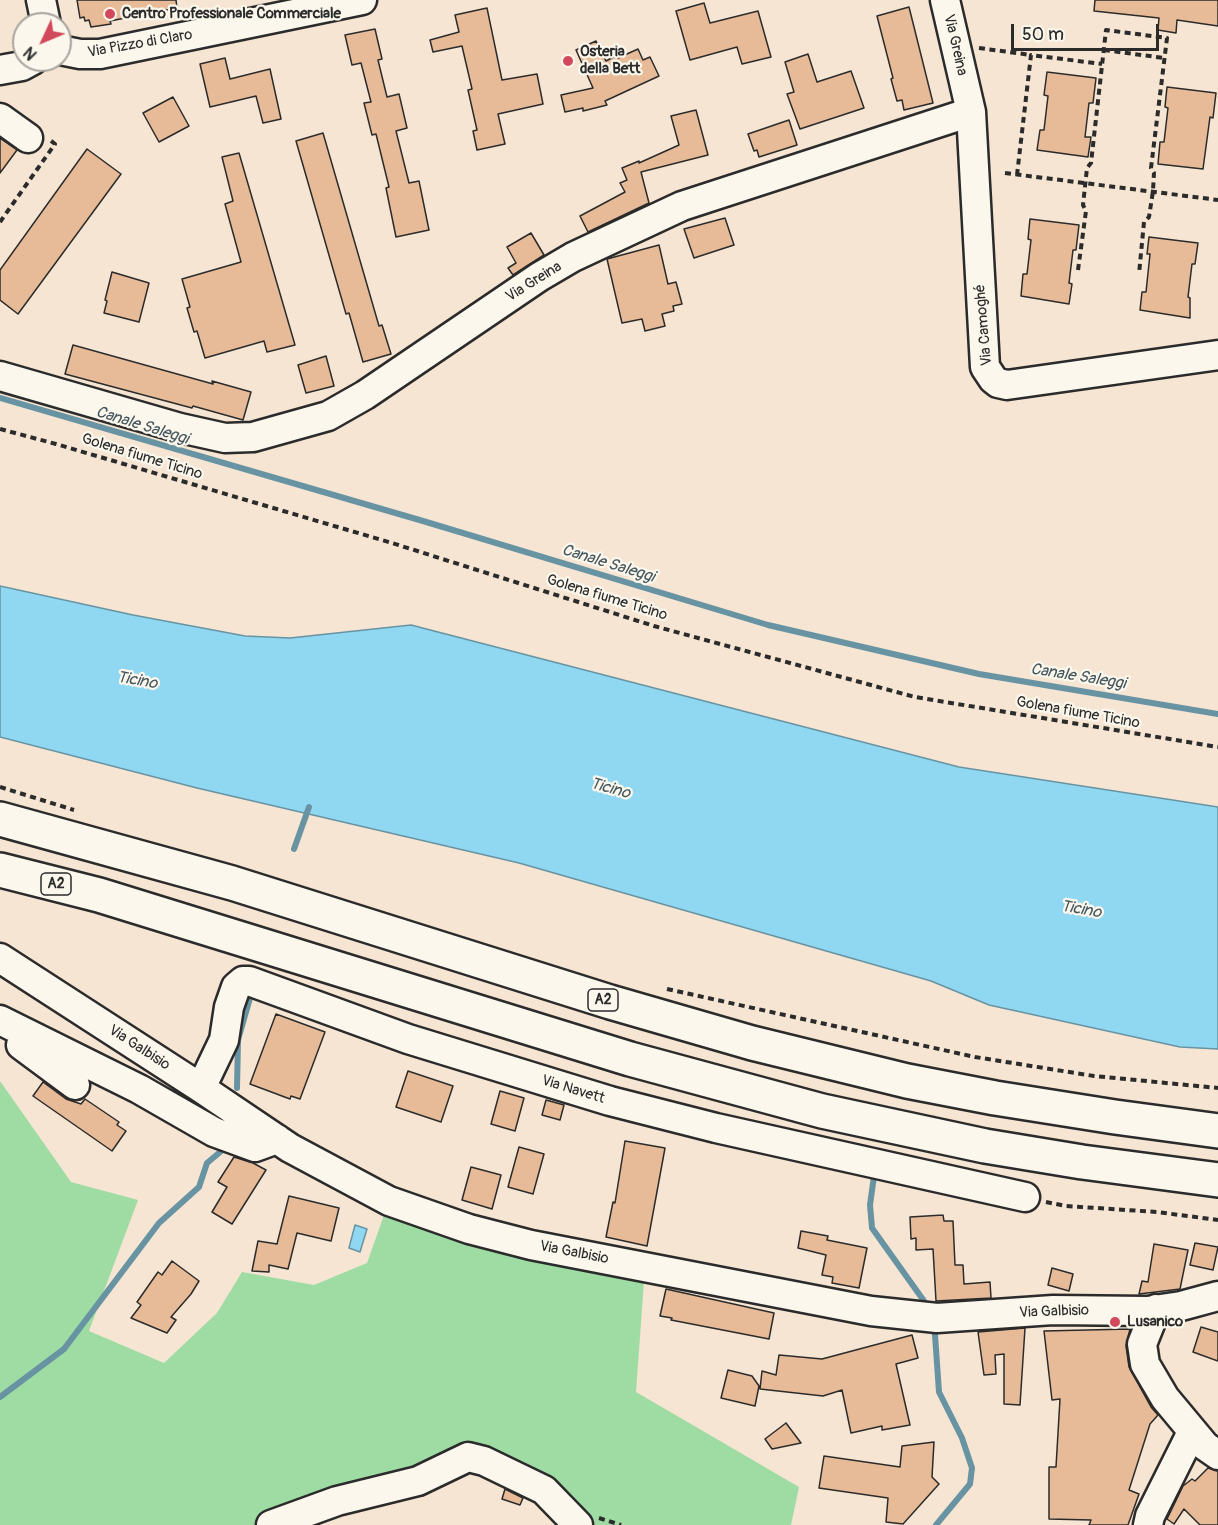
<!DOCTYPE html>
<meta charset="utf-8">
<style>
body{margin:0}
#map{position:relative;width:1218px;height:1525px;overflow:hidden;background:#f5e5d2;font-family:Pangolin,sans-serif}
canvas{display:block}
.north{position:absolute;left:12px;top:12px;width:60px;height:60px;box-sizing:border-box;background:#fbf7ec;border:2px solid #a8a59f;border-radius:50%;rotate:226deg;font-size:16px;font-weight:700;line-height:24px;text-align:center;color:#2b2b2b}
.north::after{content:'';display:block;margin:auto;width:21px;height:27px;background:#d1495b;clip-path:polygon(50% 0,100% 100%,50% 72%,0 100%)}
.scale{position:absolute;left:1011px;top:24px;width:148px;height:27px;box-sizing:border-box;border:3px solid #2b2b2b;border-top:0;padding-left:8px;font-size:18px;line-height:21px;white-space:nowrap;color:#2b2b2b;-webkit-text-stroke:4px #fbf7ec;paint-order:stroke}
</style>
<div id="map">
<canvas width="1218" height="1525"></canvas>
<div class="north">N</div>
<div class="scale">50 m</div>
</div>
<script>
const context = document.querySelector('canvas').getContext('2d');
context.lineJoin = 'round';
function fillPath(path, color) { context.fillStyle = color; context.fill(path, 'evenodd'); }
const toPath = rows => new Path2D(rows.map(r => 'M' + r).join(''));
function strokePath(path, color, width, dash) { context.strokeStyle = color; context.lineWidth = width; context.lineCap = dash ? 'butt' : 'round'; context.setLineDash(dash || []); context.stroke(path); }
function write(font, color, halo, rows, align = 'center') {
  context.font = font + ' Pangolin,sans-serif'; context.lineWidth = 4.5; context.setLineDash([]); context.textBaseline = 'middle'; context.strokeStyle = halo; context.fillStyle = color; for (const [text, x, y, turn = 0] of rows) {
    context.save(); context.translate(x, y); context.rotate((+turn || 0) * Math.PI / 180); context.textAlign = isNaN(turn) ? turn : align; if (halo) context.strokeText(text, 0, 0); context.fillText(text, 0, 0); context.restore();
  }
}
const green = toPath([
 [0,1081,71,1182,138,1200,89,1331,164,1363,217,1313,242,1272,314,1285,367,1263,389,1201,645,1267,636,1392,799,1487,791,1525,578,1525,484,1461,271,1525,0,1525]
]);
const water = toPath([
 [0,586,133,615,245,636,290,638,411,625,959,767,1218,807,1218,1049,1180,1047,989,1005,931,981,519,863,197,788,0,737,0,586],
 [355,1225,367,1229,360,1252,349,1248,355,1225]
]);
const stream = toPath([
 [0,398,423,521,768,625,979,674,1218,714],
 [294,849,309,807],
 [237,1088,238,1040,252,991],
 [874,1176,870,1205,872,1228,924,1301,927,1309],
 [932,1324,935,1335,939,1392,962,1438,972,1468,970,1484,936,1525],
 [0,1397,64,1349,159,1223,199,1187,207,1163,225,1148]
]);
const building = toPath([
 [77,0,176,0,177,8,110,21,111,24,91,27,89,20,85,21,84,17,80,18,77,0],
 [1095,0,1218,0,1218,26,1177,20,1176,33,1158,30,1159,18,1094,11,1095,0],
 [704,3,710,23,758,11,771,57,742,64,737,47,690,60,676,11,704,3],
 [909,7,933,103,904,110,902,100,897,101,891,79,893,78,877,16,909,7],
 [487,8,502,80,537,74,543,104,498,114,505,144,477,150,473,131,477,130,468,90,472,89,462,46,433,52,430,40,459,32,455,15,487,8],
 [375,29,382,59,378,60,387,97,399,94,407,128,396,131,409,183,419,181,429,230,396,237,386,188,389,187,376,134,372,135,364,103,371,102,361,63,352,65,345,35,375,29],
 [596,41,606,61,617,55,618,58,638,49,643,60,650,57,659,76,605,101,607,105,583,111,583,108,565,112,561,95,593,88,576,50,596,41],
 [808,54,817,82,851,71,864,108,800,129,787,94,794,92,785,62,808,54],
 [225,58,230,79,270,69,281,119,263,123,256,96,210,107,200,64,225,58],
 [1047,72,1096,78,1093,103,1089,103,1085,137,1091,137,1088,157,1037,150,1040,130,1044,130,1048,96,1044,95,1047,72],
 [1167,87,1216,93,1213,118,1210,117,1203,169,1158,164,1160,142,1164,142,1168,108,1165,107,1167,87],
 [173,97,189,126,159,142,143,113,173,97],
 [696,110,708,155,641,172,649,203,588,232,580,216,625,192,620,183,627,180,622,168,639,161,639,163,679,145,671,116,696,110],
 [789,120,797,145,759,157,757,150,754,151,748,134,789,120],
 [323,133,379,326,382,325,391,354,363,362,349,313,346,314,296,141,323,133],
 [0,138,17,150,0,173,0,138],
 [87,149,121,174,18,314,0,300,0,270,87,149],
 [239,153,295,345,267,352,264,341,205,358,197,331,194,332,187,308,190,307,182,279,241,262,225,204,233,201,222,157,239,153],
 [725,218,734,245,694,258,684,229,725,218],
 [1030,219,1079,225,1076,250,1073,250,1069,283,1072,284,1069,304,1021,296,1023,274,1027,274,1031,240,1028,239,1030,219],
 [531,233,544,255,513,275,508,268,516,263,507,247,531,233],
 [1149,237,1198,243,1195,264,1192,264,1188,297,1190,298,1190,318,1140,310,1142,292,1146,292,1150,254,1147,254,1149,237],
 [659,245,668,284,676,282,682,304,673,306,674,311,662,314,665,326,645,331,642,319,622,323,607,259,659,245],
 [112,272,149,283,139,322,104,313,107,301,105,300,112,272],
 [73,345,213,384,212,381,251,392,243,420,193,406,192,408,65,374,73,345],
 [326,356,334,386,306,393,298,365,326,356],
 [276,1014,325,1032,300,1099,291,1096,290,1099,250,1084,276,1014],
 [408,1071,453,1086,441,1122,396,1107,408,1071],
 [43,1082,66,1099,81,1104,85,1099,119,1122,117,1125,126,1131,112,1151,33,1096,43,1082],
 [500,1091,524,1098,515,1131,491,1124,500,1091],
 [546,1100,564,1105,560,1120,542,1115,546,1100],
 [625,1141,665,1148,647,1246,606,1237,613,1202,615,1203,625,1141],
 [519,1147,544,1154,533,1194,508,1187,519,1147],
 [234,1157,253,1163,266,1170,232,1224,212,1212,227,1187,218,1182,234,1157],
 [471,1167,501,1175,492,1209,462,1200,471,1167],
 [289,1196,339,1208,331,1241,297,1233,288,1269,269,1265,269,1272,252,1271,258,1241,277,1244,289,1196],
 [943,1215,944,1221,953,1221,955,1265,963,1265,964,1284,990,1282,991,1298,936,1301,933,1249,916,1250,916,1238,911,1239,910,1217,943,1215],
 [801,1231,828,1236,827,1240,867,1248,859,1288,832,1283,833,1277,822,1275,826,1255,798,1248,801,1231],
 [1195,1243,1218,1247,1213,1270,1190,1265,1195,1243],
 [1154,1244,1188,1250,1180,1289,1139,1294,1142,1281,1148,1282,1154,1244],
 [172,1261,199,1281,191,1294,171,1317,176,1320,167,1333,131,1318,141,1305,137,1302,158,1272,162,1275,172,1261],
 [1052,1268,1073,1274,1069,1291,1048,1285,1052,1268],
 [666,1289,774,1313,769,1339,671,1320,672,1318,660,1316,666,1289],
 [1201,1327,1218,1332,1218,1361,1193,1352,1201,1327],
 [1025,1328,1020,1405,1004,1404,1004,1354,995,1355,996,1374,984,1375,978,1332,1025,1328],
 [1130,1329,1126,1346,1129,1367,1151,1407,1158,1415,1150,1424,1129,1490,1139,1494,1128,1525,1089,1525,1091,1520,1049,1519,1049,1467,1056,1467,1060,1399,1052,1400,1044,1331,1130,1329],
 [912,1335,918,1358,896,1364,910,1425,882,1430,882,1426,851,1433,842,1390,823,1396,760,1389,762,1371,776,1375,779,1355,822,1359,912,1335],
 [728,1370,752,1376,759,1386,755,1406,721,1398,728,1370],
 [786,1423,801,1443,772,1449,765,1439,786,1423],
 [934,1442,932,1477,939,1484,903,1524,886,1522,888,1498,819,1488,824,1456,900,1467,902,1446,934,1442],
 [1208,1468,1218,1471,1218,1525,1200,1525,1184,1509,1174,1524,1167,1519,1183,1486,1192,1479,1195,1481,1208,1468],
 [505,1489,523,1498,520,1505,502,1499,505,1489]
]);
const path = toPath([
 [979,48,1031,55],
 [1104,50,1164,58],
 [1005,173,1218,200],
 [1017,175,1031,55,1102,64],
 [0,222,55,144,50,140],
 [1078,270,1086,211,1083,205,1087,168,1091,163,1106,30,1167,38,1151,168,1154,173,1153,191,1149,217,1144,222,1139,274],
 [0,429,56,444,392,543,654,626,915,697,1218,747],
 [0,787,74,810],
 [667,989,975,1057,1094,1076,1218,1088],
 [1046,1202,1066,1206,1157,1212,1218,1220],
 [599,1518,621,1525]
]);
const minor = toPath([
 [41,0,46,24],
 [60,50,80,54,100,54,362,0],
 [0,70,22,66,33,60],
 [971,112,985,367,993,379,998,383,1007,385,1218,355],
 [0,118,28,138],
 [0,376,180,428,225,438,253,437,328,416,365,395,539,277,573,257,682,206,971,112,945,0],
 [0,958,201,1088,290,1148,389,1201,469,1229,531,1245,871,1311,937,1318,1053,1310,1147,1311,1181,1306,1218,1296],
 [0,1020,139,1089,214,1132,255,1147,277,1139],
 [21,1045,75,1085],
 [201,1088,224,1040,229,1007,236,987,243,981,249,981,408,1039,610,1101,716,1128,1025,1197],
 [1156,1309,1142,1344,1145,1364,1165,1398,1205,1446,1218,1455],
 [271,1525,337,1501,418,1481,468,1457,484,1461,544,1490,578,1525],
 [1148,1525,1150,1516,1192,1432]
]);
const highway = toPath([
 [0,819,232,883,610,1002,752,1043,907,1081,995,1098,1115,1117,1218,1131],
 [0,870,99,895,630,1059,822,1111,985,1146,1082,1162,1218,1180]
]);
const markers = [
 [110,14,6,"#d1495b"],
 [568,61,6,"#d1495b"],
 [1115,1322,6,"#d1495b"]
];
const shields = [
 [56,884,30],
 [603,1000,30]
];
const shieldNames = [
 ["A2",56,884],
 ["A2",603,1000]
];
const poiNames = [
 ["Centro Professionale Commerciale",122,14],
 ["Osteria",580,52],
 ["della Bett",580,69],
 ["Lusanico",1127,1322]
];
const streetNames = [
 ["Via Pizzo di Claro",140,44,-10],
 ["Via Greina",955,45,77],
 ["Via Greina",534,282,-32],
 ["Via Camoghé",984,325,-95],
 ["Golena fiume Ticino",142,457,17],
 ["Golena fiume Ticino",607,598,17],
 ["Golena fiume Ticino",1078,713,10],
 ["Via Galbisio",139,1048,33],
 ["Via Navett",573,1090,17],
 ["Via Galbisio",574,1253,11],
 ["Via Galbisio",1054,1312,-2]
];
const waterNames = [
 ["Canale Saleggi",142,426,17],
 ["Canale Saleggi",608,564,17],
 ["Canale Saleggi",1078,677,9],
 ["Ticino",137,681,10],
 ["Ticino",610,789,15],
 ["Ticino",1081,910,10]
];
fillPath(green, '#9edca4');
fillPath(water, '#90d8f2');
strokePath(water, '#6893a2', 1.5);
strokePath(stream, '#6893a2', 6);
fillPath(building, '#e7bb97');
strokePath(building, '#2b2b2b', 1.5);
strokePath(minor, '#2b2b2b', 33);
strokePath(highway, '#2b2b2b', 38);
strokePath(path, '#2b2b2b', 4, [6, 4.5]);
strokePath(minor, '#fbf7ec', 28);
strokePath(highway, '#fbf7ec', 33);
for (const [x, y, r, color] of markers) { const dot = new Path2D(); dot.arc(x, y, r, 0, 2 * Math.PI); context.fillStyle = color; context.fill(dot); strokePath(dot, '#fbf7ec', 2); }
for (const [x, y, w] of shields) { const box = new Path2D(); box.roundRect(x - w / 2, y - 11, w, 22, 4.5); context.fillStyle = '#fbf7ec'; context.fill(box); strokePath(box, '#2b2b2b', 1.5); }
write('bold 14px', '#2b2b2b', null, shieldNames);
write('bold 15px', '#2b2b2b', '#fbf7ec', poiNames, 'left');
write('15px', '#2b2b2b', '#fbf7ec', streetNames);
write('italic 16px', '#44565d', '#fbf7ec', waterNames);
</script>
